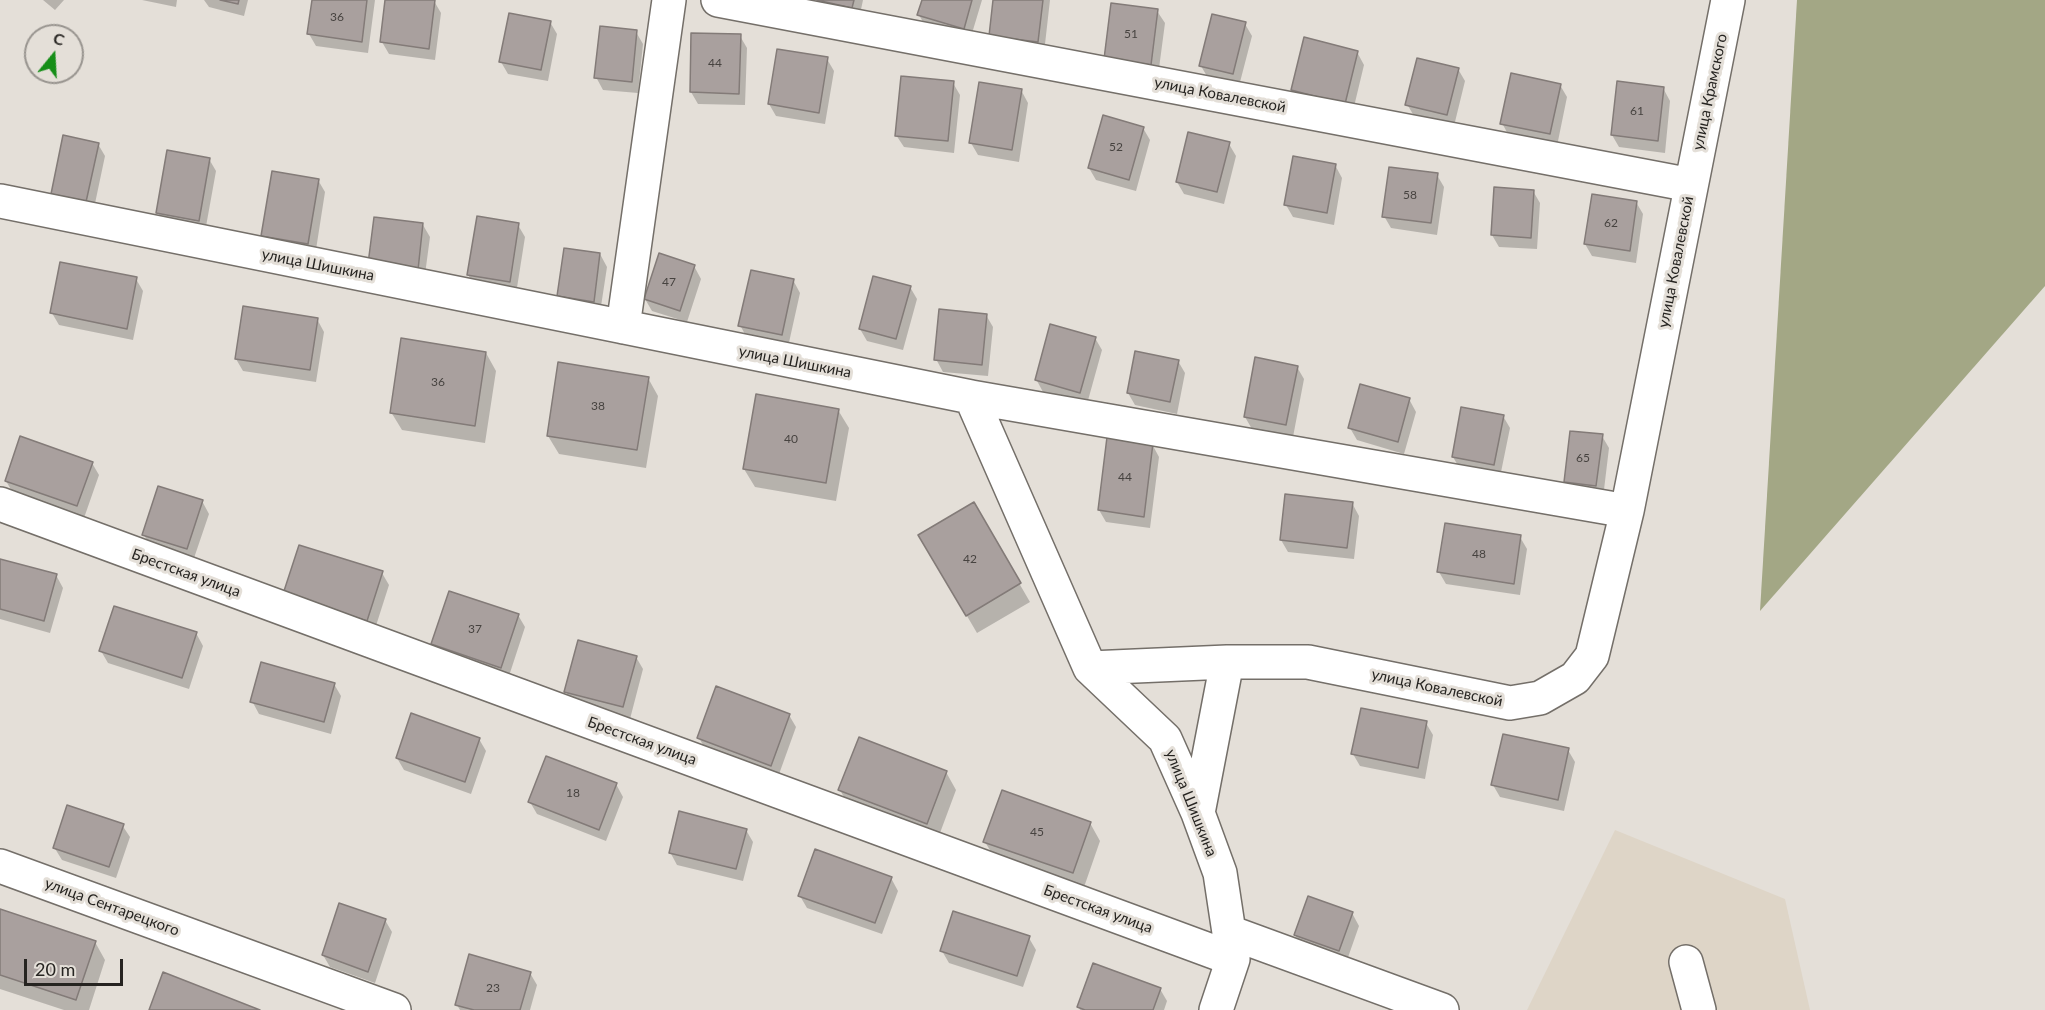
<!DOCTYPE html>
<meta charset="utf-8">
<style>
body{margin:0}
#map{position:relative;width:2045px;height:1010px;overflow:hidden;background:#e4dfd8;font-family:Lato,sans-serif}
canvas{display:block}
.north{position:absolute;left:24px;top:24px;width:60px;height:60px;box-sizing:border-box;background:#e4dfd8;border:2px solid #98948f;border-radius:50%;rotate:18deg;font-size:16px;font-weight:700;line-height:24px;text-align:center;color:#262421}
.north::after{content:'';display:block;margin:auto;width:21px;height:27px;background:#168e18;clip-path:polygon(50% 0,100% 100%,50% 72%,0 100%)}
.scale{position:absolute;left:24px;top:959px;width:99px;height:27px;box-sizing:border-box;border:3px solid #262421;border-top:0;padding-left:8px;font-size:18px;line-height:21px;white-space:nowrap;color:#262421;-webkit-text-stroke:4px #e4dfd8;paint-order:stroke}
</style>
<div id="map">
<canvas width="2045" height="1010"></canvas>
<div class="north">С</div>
<div class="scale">20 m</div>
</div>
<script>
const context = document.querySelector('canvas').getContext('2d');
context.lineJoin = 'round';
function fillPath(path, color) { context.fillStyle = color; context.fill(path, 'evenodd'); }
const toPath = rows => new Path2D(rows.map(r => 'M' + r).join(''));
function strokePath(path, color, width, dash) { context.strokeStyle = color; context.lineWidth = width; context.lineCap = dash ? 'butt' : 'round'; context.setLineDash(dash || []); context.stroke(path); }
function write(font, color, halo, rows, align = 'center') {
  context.font = font + ' Lato,sans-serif'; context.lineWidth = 6; context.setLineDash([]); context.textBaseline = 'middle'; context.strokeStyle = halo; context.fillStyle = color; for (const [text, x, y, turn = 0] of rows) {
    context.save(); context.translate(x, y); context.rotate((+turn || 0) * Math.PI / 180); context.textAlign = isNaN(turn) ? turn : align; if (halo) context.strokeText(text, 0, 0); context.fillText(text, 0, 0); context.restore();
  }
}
const built = toPath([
 [1615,830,1785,899,1810,1010,1527,1010]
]);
const forest = toPath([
 [1797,0,2045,0,2045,286,1760,611]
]);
const shadow = toPath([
 [43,0,64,0,55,10],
 [142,0,177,0,176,7],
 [204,0,248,0,244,16,209,7],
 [314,0,375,0,368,53,316,46,309,34],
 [387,0,434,1,441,13,435,60,389,54,382,42],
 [809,0,863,0,859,19,815,10],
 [923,0,982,0,970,40,926,27,919,15],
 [995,0,1050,0,1044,53,998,48],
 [1157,11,1165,23,1158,76,1112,70],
 [550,22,557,34,548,81,508,74,501,62],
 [1245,24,1252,36,1239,86,1208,78,1201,66],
 [636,32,643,44,638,93,603,90,596,77],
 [740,36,747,48,745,105,698,104,691,92],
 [1357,52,1364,65,1352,115,1299,102,1292,90],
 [827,59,834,71,825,124,776,116,769,104],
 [1458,69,1465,81,1454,126,1414,116,1407,104],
 [953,83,960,95,954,153,904,147,896,135],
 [1560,85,1567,97,1557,146,1509,136,1502,123],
 [1663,88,1670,101,1665,153,1619,147,1612,135],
 [1021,90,1028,103,1019,162,978,155,971,143],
 [1143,128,1150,140,1136,191,1096,180,1089,168],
 [98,144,105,156,93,213,59,206,52,194],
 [1229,144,1236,156,1224,204,1184,194,1177,182],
 [209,159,216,171,205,232,165,225,158,213],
 [1335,165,1342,178,1334,225,1293,217,1286,205],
 [1437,175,1444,187,1437,235,1391,228,1384,216],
 [318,180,325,192,315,256,270,248,263,236],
 [1533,191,1540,203,1537,249,1499,247,1492,235],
 [1636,202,1643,214,1636,263,1592,256,1585,244],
 [423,225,430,237,424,282,377,276],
 [518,225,525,237,516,294,476,287,468,275],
 [600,254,607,267,600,313,566,308,559,296],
 [694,266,701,279,687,322,652,311,645,299],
 [136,279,143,291,133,340,59,325,52,313],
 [793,280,800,293,788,347,747,338,740,325],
 [910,287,917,299,903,350,867,341,860,329],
 [986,315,993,327,988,376,943,372,936,359],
 [317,319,324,332,316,382,243,371,236,359],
 [1095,338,1102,350,1087,404,1043,392,1036,379],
 [486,353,496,371,485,443,402,430,391,412],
 [1178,361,1185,373,1177,414,1135,405,1128,393],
 [1297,367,1304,379,1293,437,1252,429,1245,417],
 [648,378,658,396,646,468,559,454,548,436],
 [1409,399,1416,412,1404,454,1357,440,1350,428],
 [838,410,849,428,836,501,755,487,744,469],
 [1503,416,1510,428,1500,477,1460,469,1453,457],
 [1602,436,1609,448,1603,498,1572,494,1565,481],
 [1152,444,1159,457,1150,528,1106,522,1099,510],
 [92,463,99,475,84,518,13,493,6,481],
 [202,501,209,514,193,561,151,547,144,535],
 [1352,503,1359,516,1354,559,1288,552,1281,540],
 [973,504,1030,602,977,633,920,536],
 [1520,537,1527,549,1520,595,1446,584,1439,572],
 [0,560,56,575,63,588,50,633,0,619],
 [382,573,389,585,374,632,292,606],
 [518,615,525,627,508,679,440,656,433,644],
 [196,633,203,646,189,689,108,663,101,651],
 [636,657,643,669,630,719,573,704,566,692],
 [334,684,341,696,331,734,259,714,252,701],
 [789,715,796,727,778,777,706,750,699,738],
 [1426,723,1433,735,1425,779,1360,766,1353,754],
 [479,739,486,751,471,794,404,770,397,758],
 [1568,750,1575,762,1564,811,1500,797,1493,785],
 [946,772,956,790,937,841,850,808,840,790],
 [616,784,623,797,606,841,537,814,530,802],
 [1090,823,1100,841,1083,890,996,860,985,842],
 [122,825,130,837,116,878,62,860,54,847],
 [746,830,753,842,743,881,677,865,670,852],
 [891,878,898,891,882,934,807,908,800,896],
 [0,911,95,942,105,960,89,1010,64,1010,0,989],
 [1352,913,1359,926,1346,963,1302,947,1295,935],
 [385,920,392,932,375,983,330,967,323,955],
 [1029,938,1036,950,1023,987,949,963,942,951],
 [530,973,537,985,530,1010,460,1010,457,1005],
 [1160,989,1167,1001,1164,1010,1080,1010,1079,1007]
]);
const building = toPath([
 [220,0,239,0,238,4,220,0],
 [312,0,367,0,362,42,307,34,312,0],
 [385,0,435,0,429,49,380,42,385,0],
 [817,0,854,0,852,8,817,0],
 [922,0,972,0,964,29,917,15,922,0],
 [993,0,1043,0,1038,42,989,36,993,0],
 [1111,3,1158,9,1151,65,1104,59,1111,3],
 [509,13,551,21,541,70,499,62,509,13],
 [1212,14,1246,22,1233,74,1199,66,1212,14],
 [600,26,637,30,632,82,594,78,600,26],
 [691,33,741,34,739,94,690,92,691,33],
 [1304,37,1358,51,1345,104,1291,90,1304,37],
 [777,49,828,57,819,113,768,104,777,49],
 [1417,58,1459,68,1447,115,1405,105,1417,58],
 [1511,73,1561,84,1550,134,1500,124,1511,73],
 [901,76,954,81,948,141,895,136,901,76],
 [1617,81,1664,87,1658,141,1611,135,1617,81],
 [979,82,1022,89,1012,150,969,143,979,82],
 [1103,115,1144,127,1129,180,1088,168,1103,115],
 [1188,132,1230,142,1217,192,1176,182,1188,132],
 [63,135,99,143,86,202,51,194,63,135],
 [167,150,210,158,199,221,156,213,167,150],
 [1293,156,1336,164,1327,213,1284,205,1293,156],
 [1389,167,1438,173,1431,223,1382,217,1389,167],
 [272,171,319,179,308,244,261,236,272,171],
 [1494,187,1534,190,1531,238,1491,235,1494,187],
 [1592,194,1637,201,1630,251,1584,244,1592,194],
 [477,216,519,223,510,282,467,275,477,216],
 [374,217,423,223,418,270,368,264,374,217],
 [564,248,600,253,594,302,557,296,564,248],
 [659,253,695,265,680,311,644,299,659,253],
 [60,262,137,277,127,329,50,313,60,262],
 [751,270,794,279,782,335,738,326,751,270],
 [873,276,911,286,896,339,859,329,873,276],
 [243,306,318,318,310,370,235,359,243,306],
 [939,309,987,314,982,365,934,360,939,309],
 [1050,324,1096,337,1080,393,1035,380,1050,324],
 [401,338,486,352,475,426,390,413,401,338],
 [1135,351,1179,360,1170,402,1127,393,1135,351],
 [1255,357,1298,366,1286,425,1244,417,1255,357],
 [558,362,649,377,637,450,547,436,558,362],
 [1360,384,1410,398,1398,442,1348,428,1360,384],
 [756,394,839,409,826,483,743,469,756,394],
 [1461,407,1504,415,1494,465,1452,457,1461,407],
 [1570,431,1603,434,1596,486,1564,482,1570,431],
 [20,436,93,462,77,506,5,481,20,436],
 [1107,437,1153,443,1144,517,1098,510,1107,437],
 [158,486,203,500,187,549,142,535,158,486],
 [1285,494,1353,502,1347,548,1280,540,1285,494],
 [974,502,1021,583,966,616,918,535,974,502],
 [1445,523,1521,535,1514,584,1437,572,1445,523],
 [299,545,383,571,367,621,283,594,299,545],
 [0,559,57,574,44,621,0,609,0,559],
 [449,591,519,614,501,668,431,644,449,591],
 [114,606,197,632,182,678,99,651,114,606],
 [578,640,637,656,623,707,564,692,578,640],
 [261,662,335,683,324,722,250,702,261,662],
 [716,686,790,714,771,766,697,738,716,686],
 [1361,708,1427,721,1418,768,1351,754,1361,708],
 [411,713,480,738,465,782,396,758,411,713],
 [1503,734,1569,748,1558,800,1491,785,1503,734],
 [859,737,947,771,927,824,838,790,859,737],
 [546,756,617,783,599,830,528,802,546,756],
 [1002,790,1091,822,1073,873,983,842,1002,790],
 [67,805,124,824,109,867,53,848,67,805],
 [679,811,747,829,736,869,669,853,679,811],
 [815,849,892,877,875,923,798,896,815,849],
 [1308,896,1353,912,1339,951,1294,935,1308,896],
 [339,903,386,919,368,972,322,955,339,903],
 [0,909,96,941,76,1000,0,975,0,909],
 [953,911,1030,936,1017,976,940,951,953,911],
 [469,954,531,972,520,1010,474,1010,455,1005,469,954],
 [1093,963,1161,988,1153,1010,1085,1010,1077,1007,1093,963],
 [163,972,260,1010,149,1010,163,972]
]);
const minor = toPath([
 [718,0,1691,185],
 [0,201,971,397,1090,668,1165,739,1198,813,1220,873,1233,959],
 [623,327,669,0],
 [971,397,1627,511],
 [0,504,1233,959,1216,1010],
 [1090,668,1227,662,1308,662,1510,703,1540,698,1575,678,1592,656,1627,511,1728,0],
 [1198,813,1227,662],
 [0,866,394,1010],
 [1229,932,1442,1010],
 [1686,962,1699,1010]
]);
const numberNames = [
 ["36",337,17],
 ["51",1131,34],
 ["44",715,63],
 ["61",1637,111],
 ["52",1116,147],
 ["58",1410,195],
 ["62",1611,223],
 ["47",669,282],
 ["36",438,382],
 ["38",598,406],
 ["40",791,439],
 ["65",1583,458],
 ["44",1125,477],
 ["48",1479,554],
 ["42",970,559],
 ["37",475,629],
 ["18",573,793],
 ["45",1037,832],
 ["23",493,988]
];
const streetNames = [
 ["улица Крамского",1710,92,-78],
 ["улица Ковалевской",1220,95,11],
 ["улица Ковалевской",1676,262,-79],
 ["улица Шишкина",318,265,11],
 ["улица Шишкина",795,362,11],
 ["Брестская улица",186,573,20],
 ["улица Ковалевской",1437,688,12],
 ["Брестская улица",642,741,20],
 ["улица Шишкина",1191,803,68],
 ["улица Сентарецкого",112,907,20],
 ["Брестская улица",1098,909,20]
];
fillPath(built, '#ded5c7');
fillPath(forest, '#a3a785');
fillPath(shadow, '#0003');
fillPath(building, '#a9a09e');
strokePath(building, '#837b78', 1.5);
strokePath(minor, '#746f69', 36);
strokePath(minor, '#fff', 33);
write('12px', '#474340', null, numberNames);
write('15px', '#262421', '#e4dfd8', streetNames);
</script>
